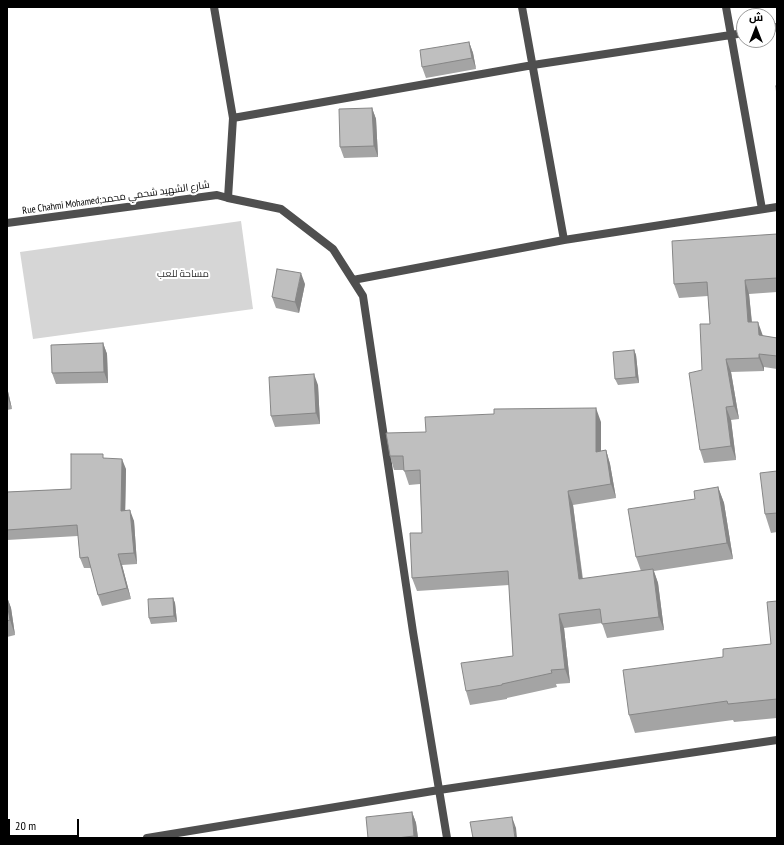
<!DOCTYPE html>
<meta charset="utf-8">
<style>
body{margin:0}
#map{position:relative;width:784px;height:845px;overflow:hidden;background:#fff;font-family:"PT Sans Narrow",Cairo,sans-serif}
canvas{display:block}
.frame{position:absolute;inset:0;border:8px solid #000;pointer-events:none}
.north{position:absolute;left:736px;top:8px;width:40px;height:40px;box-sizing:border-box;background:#fff;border:1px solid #999;border-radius:50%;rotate:0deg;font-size:11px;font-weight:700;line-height:16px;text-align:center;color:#000}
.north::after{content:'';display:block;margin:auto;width:14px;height:18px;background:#000;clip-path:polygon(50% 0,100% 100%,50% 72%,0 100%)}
.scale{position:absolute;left:8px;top:819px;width:71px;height:18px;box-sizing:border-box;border:2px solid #000;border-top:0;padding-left:5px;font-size:12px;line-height:14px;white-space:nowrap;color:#000;-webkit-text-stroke:3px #fff;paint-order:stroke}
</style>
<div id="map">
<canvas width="784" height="845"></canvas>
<div class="frame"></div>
<div class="north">ش</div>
<div class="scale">20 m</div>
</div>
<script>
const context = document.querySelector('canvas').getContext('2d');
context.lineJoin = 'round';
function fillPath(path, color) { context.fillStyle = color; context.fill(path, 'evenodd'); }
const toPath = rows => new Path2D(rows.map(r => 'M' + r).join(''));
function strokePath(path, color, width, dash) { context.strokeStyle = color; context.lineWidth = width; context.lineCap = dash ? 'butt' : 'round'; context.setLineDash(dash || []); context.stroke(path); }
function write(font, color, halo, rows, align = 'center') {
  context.font = font + ' "PT Sans Narrow",Cairo,sans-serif'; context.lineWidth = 4; context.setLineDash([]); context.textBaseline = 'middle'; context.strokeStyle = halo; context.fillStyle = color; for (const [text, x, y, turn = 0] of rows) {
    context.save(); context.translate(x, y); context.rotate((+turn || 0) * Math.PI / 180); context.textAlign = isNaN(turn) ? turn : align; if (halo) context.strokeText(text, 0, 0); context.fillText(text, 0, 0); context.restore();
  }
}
const green = toPath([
 [241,221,253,309,33,339,20,252]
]);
const street = toPath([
 [214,7,233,118,228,198],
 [522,7,564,240],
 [726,7,762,209],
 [768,29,777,27],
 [233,118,533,65,744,33],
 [7,223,217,195,228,198,281,209,333,249,363,296,413,632,447,838],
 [353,280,564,240,777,207],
 [147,838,439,790,777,740]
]);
const wall = toPath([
 [469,42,473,53,476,69,426,78,422,67],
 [372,108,376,119,378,157,344,158,340,147],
 [777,234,777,292,749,294,752,322,763,336,777,338,777,369,764,367,764,371,731,372,739,419,731,420,736,460,704,463,700,450,702,370,710,324,708,296,679,298,674,284],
 [305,284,299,313,276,308,272,297],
 [103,343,107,354,108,383,56,384,52,373],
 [634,350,636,355,639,383,618,385,615,379],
 [318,385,320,424,275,427,271,416],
 [7,387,12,409,7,410],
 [601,422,601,451,606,450,610,464,616,498,573,505,583,579,641,571,636,557,695,499,718,487,724,503,733,559,654,571,658,583,664,630,607,638,602,623,564,628,570,683,556,684,557,687,507,698,507,699,470,705,466,691,513,656,509,585,417,591,412,578,422,533,420,484,409,485,404,470,394,470,390,456,426,432],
 [105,458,126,469,125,511,134,521,137,564,122,565,131,599,102,606,98,595,91,568,84,568,80,558,78,536,7,540,7,492,71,489],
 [777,471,777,532,771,533,765,514],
 [7,597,11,608,15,635,7,637],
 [173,598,175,603,177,622,151,624,149,618],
 [777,601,777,718,734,722,733,720,635,733,629,715,723,657,771,644],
 [412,812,416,823,418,838,368,838]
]);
const shadedWall = toPath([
 [469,42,473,53,476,69,472,58],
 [372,108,376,119,378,157,374,146],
 [301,273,305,284,299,313,295,302],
 [745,280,749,294,753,336,748,322],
 [758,322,763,336,764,349,759,335],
 [103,343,107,354,108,383,104,372],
 [634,350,636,355,639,383,636,377],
 [759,354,764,367,764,371,759,358],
 [726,359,731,372,739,419,734,406],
 [314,374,318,385,320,424,316,413],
 [7,387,12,409,8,398,7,394],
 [726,407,731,420,736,460,731,446],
 [596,408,601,422,601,465,596,452],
 [606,450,610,464,616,498,611,484],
 [122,459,126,469,125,522,121,511],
 [718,487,724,503,733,559,727,543],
 [568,491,573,505,584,592,579,579],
 [130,510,134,521,137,564,134,553],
 [118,554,122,565,131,599,127,588],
 [653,569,658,583,664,630,659,617],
 [7,597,11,608,15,635,10,620,7,603],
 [173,598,175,603,177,622,174,616],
 [559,614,564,628,570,683,565,669],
 [412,812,416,823,418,838,415,838,414,836],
 [512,817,516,828,517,838,515,838]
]);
const building = toPath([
 [469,42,472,58,422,67,420,50,469,42],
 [776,86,777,86,777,96,776,86],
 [372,108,374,146,340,147,339,109,372,108],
 [777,234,777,278,745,280,748,322,758,322,759,335,777,338,777,356,759,354,759,358,726,359,734,406,726,407,731,446,700,450,689,373,702,370,700,324,710,324,707,282,674,284,672,241,777,234],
 [277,269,301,273,295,302,272,297,277,269],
 [103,343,104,372,52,373,51,345,103,343],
 [634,350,636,377,615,379,613,352,634,350],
 [314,374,316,413,271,416,269,377,314,374],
 [596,408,596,452,606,450,611,484,568,491,579,579,653,569,659,617,602,624,600,609,559,614,565,669,551,670,552,673,502,684,502,685,466,691,461,663,513,656,508,571,412,578,410,533,422,533,420,470,404,471,403,456,390,456,386,433,426,432,425,417,494,414,494,409,596,408],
 [71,454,103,454,103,458,122,459,121,511,130,510,134,553,118,554,127,588,98,595,88,557,80,558,77,525,7,530,7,492,71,489,71,454],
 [777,471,777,513,765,514,760,473,777,471],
 [718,487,727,543,636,557,628,509,695,499,694,491,718,487],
 [173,598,174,616,149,618,148,599,173,598],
 [777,601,777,699,728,704,727,701,629,715,623,670,723,657,723,649,771,644,767,602,777,601],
 [7,603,10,620,7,621,7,603],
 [412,812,414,836,397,838,368,838,366,817,412,812],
 [512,817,515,838,473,838,470,822,512,817]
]);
const streetNames = [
 ["Rue Chahmi Mohamed;شارع الشهيد شحمي محمد",116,198,-8]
];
const parkNames = [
 ["مساحة للعب",183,274]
];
fillPath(green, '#d6d6d6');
strokePath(street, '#4f4f4f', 8);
fillPath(wall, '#a4a4a4');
fillPath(shadedWall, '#868686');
fillPath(building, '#bfbfbf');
strokePath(building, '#868686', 1);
write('10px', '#000', '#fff', streetNames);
write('10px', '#2d2d2d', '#fff', parkNames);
</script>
